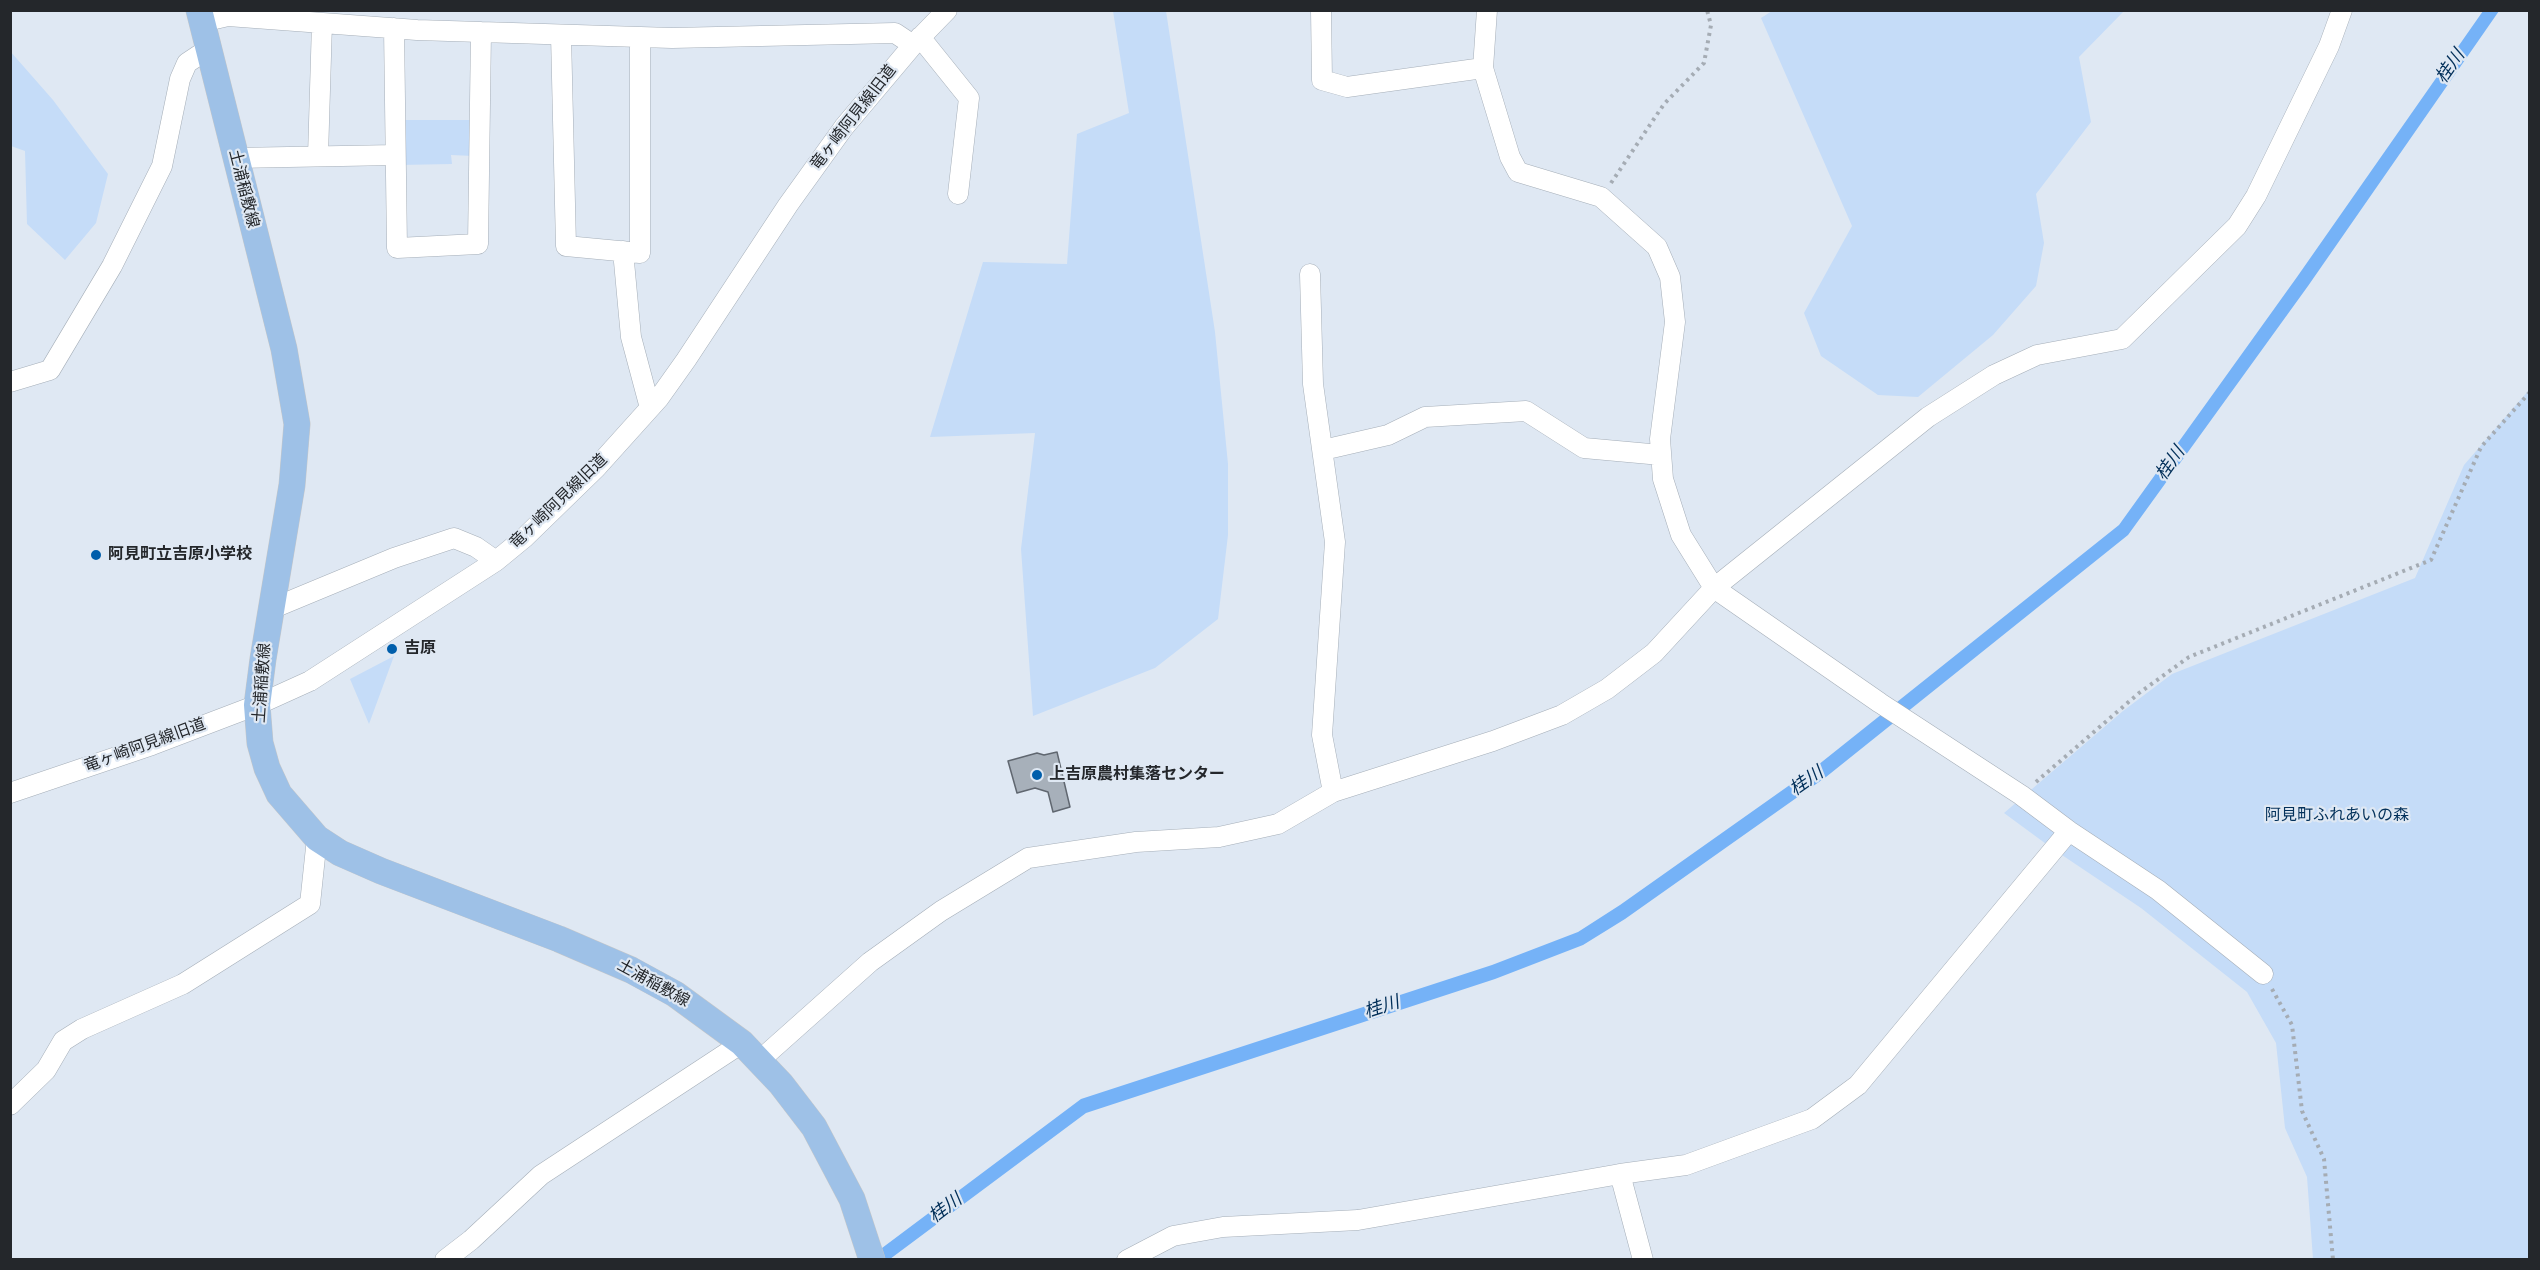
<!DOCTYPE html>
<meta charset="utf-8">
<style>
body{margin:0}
#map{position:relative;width:2540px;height:1270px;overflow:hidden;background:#dfe8f3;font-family:"Nunito Sans",sans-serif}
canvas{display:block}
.frame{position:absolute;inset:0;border:12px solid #24272b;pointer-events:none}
</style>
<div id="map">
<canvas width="2540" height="1270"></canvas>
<div class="frame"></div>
</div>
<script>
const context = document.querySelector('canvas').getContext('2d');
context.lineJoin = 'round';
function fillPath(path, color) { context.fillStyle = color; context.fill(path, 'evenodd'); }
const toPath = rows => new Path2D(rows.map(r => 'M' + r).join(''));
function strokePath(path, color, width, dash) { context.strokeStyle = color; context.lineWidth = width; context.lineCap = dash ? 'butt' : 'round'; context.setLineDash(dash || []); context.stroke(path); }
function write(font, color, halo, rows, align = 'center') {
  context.font = font + ' "Nunito Sans","Noto Sans JP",sans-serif'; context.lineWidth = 4.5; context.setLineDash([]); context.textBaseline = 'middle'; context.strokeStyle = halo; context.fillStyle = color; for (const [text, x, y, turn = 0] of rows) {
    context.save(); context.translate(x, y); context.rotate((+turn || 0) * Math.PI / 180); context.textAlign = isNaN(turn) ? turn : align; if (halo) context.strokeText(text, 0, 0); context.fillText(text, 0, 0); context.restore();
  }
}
const green = toPath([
 [1113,11,1166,11,1215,332,1228,464,1228,535,1218,619,1155,668,1033,716,1021,549,1035,433,930,437,983,262,1067,264,1077,134,1129,113],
 [1772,11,2124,11,2079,57,2091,122,2036,194,2044,243,2036,286,1993,335,1918,397,1878,395,1821,356,1804,313,1852,226,1761,18],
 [10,51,53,100,108,174,96,223,65,260,27,224,25,151,11,146],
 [398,120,472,120,474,156,451,155,452,164,399,165],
 [2529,390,2529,1259,2313,1259,2307,1177,2285,1128,2276,1043,2247,992,2141,908,2053,849,2004,813,2123,711,2172,674,2415,578,2464,465],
 [394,656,369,724,350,679]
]);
const water = toPath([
 [2483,11,2499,11,2308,286,2128,535,1826,777,1625,919,1583,945,1495,979,1086,1113,890,1259,866,1260,1081,1099,1492,965,1578,932,1620,905,1818,765,2119,525,2297,277]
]);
const building = toPath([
 [1057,752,1070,807,1053,812,1048,792,1035,788,1017,793,1008,761,1037,753,1044,755,1057,752]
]);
const path = toPath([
 [1611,183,1664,104,1704,63,1711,25,1707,10],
 [2036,782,2139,693,2189,657,2431,560,2481,447,2530,392],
 [2272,989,2292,1025,2302,1111,2324,1159,2333,1260]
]);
const minor = toPath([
 [1321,10,1322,80,1347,87,1483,68],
 [1487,10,1483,68,1510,157,1518,172,1601,197,1657,247,1670,277,1675,322,1660,439,1663,479,1681,535,1714,588,1880,703,2021,795,2069,831,2158,890,2263,974],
 [202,22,228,16,417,30,672,38,895,33,913,45],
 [394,28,397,248,478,244,481,32],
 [561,35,566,246,640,253,640,37],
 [920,37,969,98,958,194],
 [318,156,322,23],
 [235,158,395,155],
 [623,251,631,337,650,408],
 [1310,274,1313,384,1335,542,1322,735,1333,792],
 [10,382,50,370,112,266,162,166,180,79,187,63,208,49],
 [1323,450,1388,435,1425,417,1526,411,1584,448,1661,455],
 [271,609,394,558,454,538,476,547,496,561],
 [10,793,152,745,257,705,310,681,496,561,524,538,596,468,659,398,686,360,788,205,844,127,913,45,947,10],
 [760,1060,870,962,941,911,1028,858,1136,842,1219,837,1278,824,1333,792,1493,741,1562,715,1607,689,1654,653,1714,588,1928,417,1994,375,2037,355,2122,339,2237,226,2256,196,2329,46,2342,10],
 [10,1105,46,1070,63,1041,82,1029,183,984,310,904,317,838],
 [1620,1174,1643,1260],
 [445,1260,471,1240,541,1175,742,1043],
 [1127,1260,1173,1236,1223,1227,1358,1220,1620,1174,1686,1165,1812,1119,1858,1085,2069,831]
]);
const major = toPath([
 [199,10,284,349,297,424,292,485,263,659,257,705,260,743,267,768,279,794,317,838,340,853,381,871,559,939,631,970,675,994,742,1043,781,1084,814,1127,852,1199,872,1260]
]);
const markers = [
 [96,555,6,"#005eab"],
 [392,649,6,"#005eab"],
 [1037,775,6,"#005eab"]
];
const streetNames = [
 ["竜ヶ崎阿見線旧道",854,118,-52],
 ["土浦稲敷線",243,189,76],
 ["竜ヶ崎阿見線旧道",559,502,-44],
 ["土浦稲敷線",263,683,-86],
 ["竜ヶ崎阿見線旧道",145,746,-20],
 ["土浦稲敷線",653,984,29]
];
const poiNames = [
 ["阿見町立吉原小学校",108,555],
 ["吉原",404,649],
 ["上吉原農村集落センター",1049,775]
];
const parkNames = [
 ["阿見町ふれあいの森",2337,816]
];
const waterNames = [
 ["桂川",2451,67,-55],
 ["桂川",2171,464,-55],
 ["桂川",1807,782,-35],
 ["桂川",1382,1008,-18],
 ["桂川",946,1209,-37]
];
fillPath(green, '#c5dcf8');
fillPath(water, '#75b2f7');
fillPath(building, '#a7b0ba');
strokePath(building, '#606770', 1.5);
strokePath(minor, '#a5aeb8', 21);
strokePath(major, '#c6c7c8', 27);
strokePath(path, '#a5acb4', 4, [3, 4.5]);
strokePath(minor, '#fff', 20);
strokePath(major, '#9ec1e7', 26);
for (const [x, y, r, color] of markers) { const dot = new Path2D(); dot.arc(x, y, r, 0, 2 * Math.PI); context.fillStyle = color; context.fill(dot); strokePath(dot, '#dfe8f3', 2); }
write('16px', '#24272b', '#dfe8f3', streetNames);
write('bold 16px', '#24272b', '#dfe8f3', poiNames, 'left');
write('16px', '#03315b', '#dfe8f3', parkNames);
write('italic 18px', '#002e58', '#dfe8f3', waterNames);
</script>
